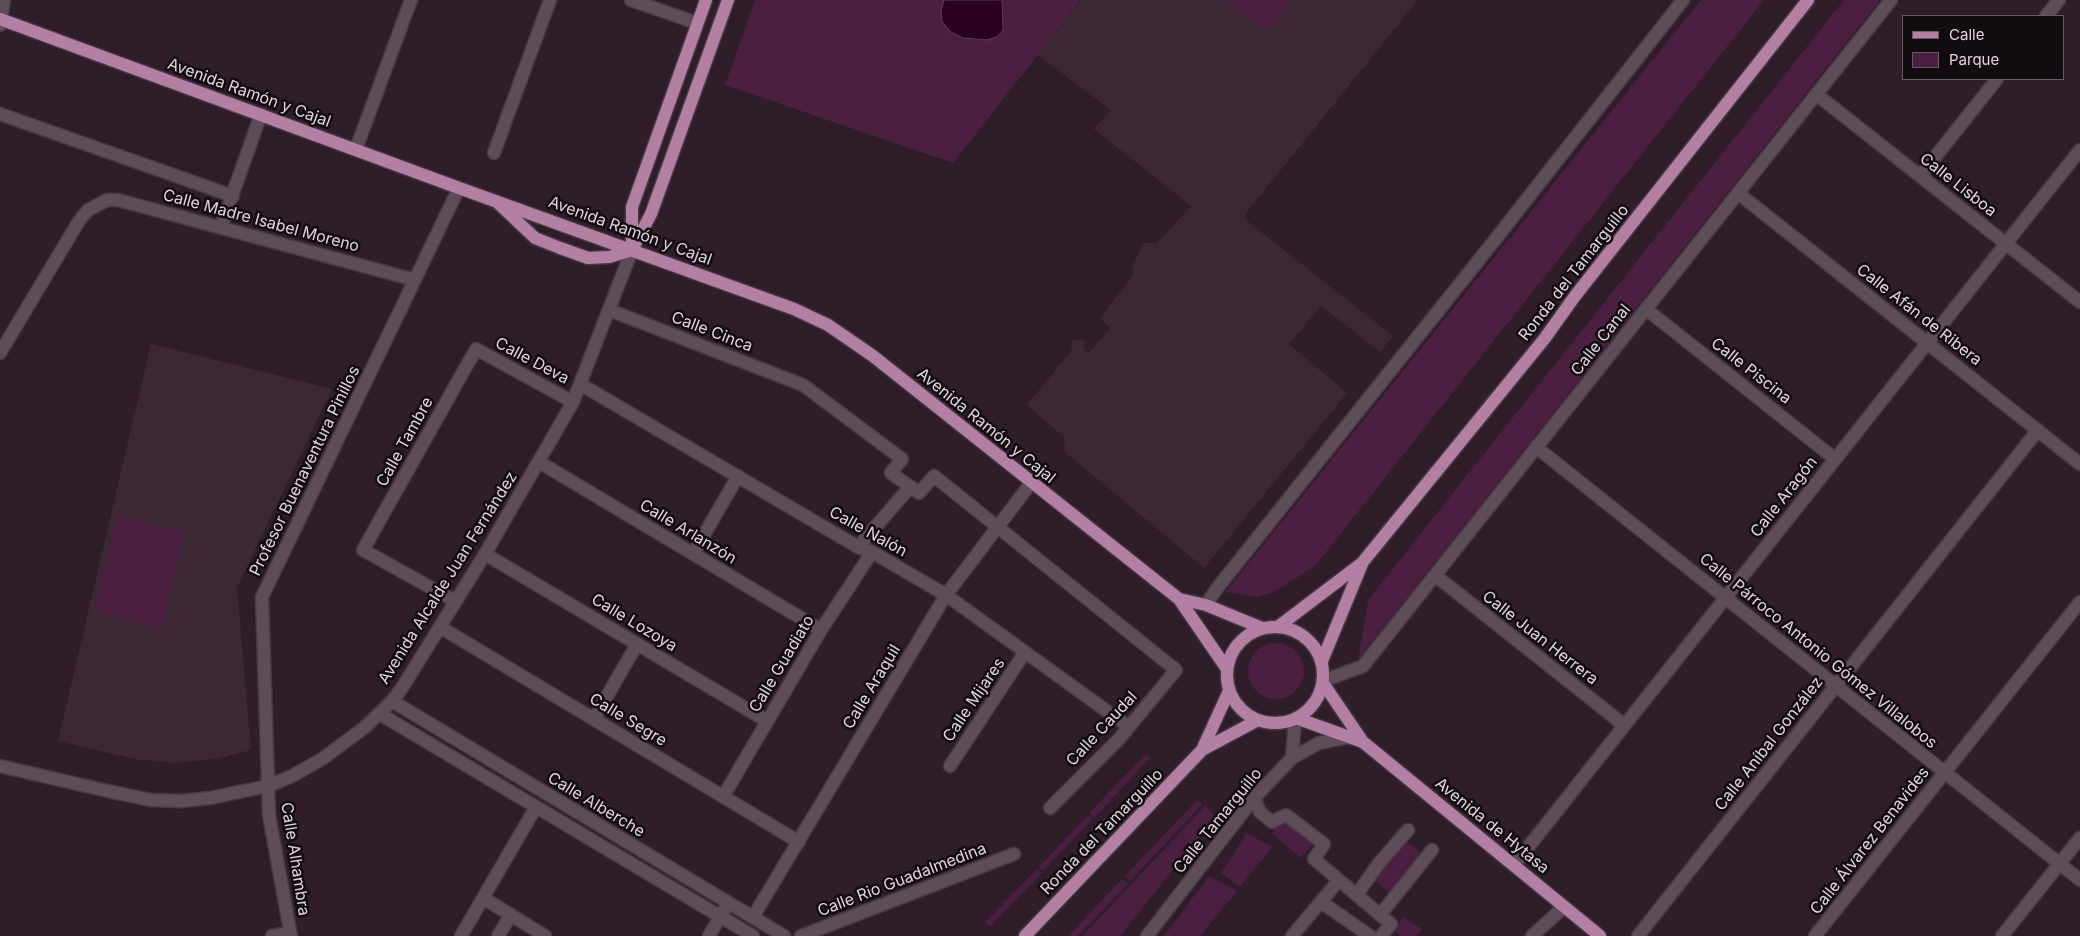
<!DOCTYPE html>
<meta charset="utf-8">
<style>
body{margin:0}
#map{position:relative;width:2080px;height:936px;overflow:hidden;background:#2f1e2a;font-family:Inter,sans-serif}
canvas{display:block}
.legend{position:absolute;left:1902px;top:15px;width:162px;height:65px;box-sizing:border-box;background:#120b10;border:1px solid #645c62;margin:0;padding:6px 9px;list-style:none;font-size:15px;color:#e0d5dc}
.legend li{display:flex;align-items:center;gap:10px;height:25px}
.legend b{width:25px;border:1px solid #645c62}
</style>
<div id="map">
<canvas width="2080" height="936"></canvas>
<ul class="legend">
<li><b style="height:6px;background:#b380a4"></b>Calle</li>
<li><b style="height:14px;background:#4a1f3f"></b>Parque</li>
</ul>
</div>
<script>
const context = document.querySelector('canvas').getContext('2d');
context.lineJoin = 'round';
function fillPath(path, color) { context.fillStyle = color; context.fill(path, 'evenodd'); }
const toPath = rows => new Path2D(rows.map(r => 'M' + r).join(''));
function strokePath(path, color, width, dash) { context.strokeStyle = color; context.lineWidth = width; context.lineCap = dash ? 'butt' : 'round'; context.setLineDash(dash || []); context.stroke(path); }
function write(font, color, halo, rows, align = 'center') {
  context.font = font + ' Inter,sans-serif'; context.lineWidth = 5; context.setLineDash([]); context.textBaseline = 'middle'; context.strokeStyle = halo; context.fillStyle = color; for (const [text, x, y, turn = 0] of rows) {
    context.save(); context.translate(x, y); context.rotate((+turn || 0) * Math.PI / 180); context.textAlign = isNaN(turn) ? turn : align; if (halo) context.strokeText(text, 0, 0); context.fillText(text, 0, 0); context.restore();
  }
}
const built = toPath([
 [1082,0,1418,0,1246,213,1247,221,1393,336,1380,352,1321,306,1289,344,1347,393,1204,568,1065,452,1064,437,1027,405,1071,351,1072,340,1084,340,1084,349,1089,353,1110,328,1100,318,1132,277,1133,266,1143,243,1157,243,1191,206,1094,129,1111,110,1038,55],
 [151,344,332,389,237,588,251,750,215,759,173,763,134,759,58,741]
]);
const green = toPath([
 [755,0,944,0,941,11,973,40,987,40,997,37,1003,20,1002,0,1081,0,953,163,725,85],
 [1226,0,1292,0,1267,32],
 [1701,0,1764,0,1315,566,1276,591,1257,597,1225,592],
 [1844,0,1880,0,1358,660,1368,600],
 [117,516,184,532,162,628,94,612],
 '1248 671a28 28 0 1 1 56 0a28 28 0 1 1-56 0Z',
 [1146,754,1150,758,1094,818,1089,813],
 [1197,800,1202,805,1130,881,1125,876],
 [1205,806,1216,816,1120,936,1082,936],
 [1088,815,1092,820,1043,871,1039,867],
 [1284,818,1316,842,1301,858,1271,833],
 [1247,833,1272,847,1240,887,1221,873],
 [1404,840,1425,856,1394,897,1372,878],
 [1037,869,1042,873,990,927,985,922],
 [1209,876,1237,891,1200,936,1164,936],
 [1122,879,1128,884,1078,936,1068,936],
 [1403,917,1422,929,1416,936,1402,936,1394,931]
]);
const water = toPath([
 [944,0,1002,0,1003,30,997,37,987,40,963,38,951,32,942,22,941,11,944,0]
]);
const minor = toPath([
 [631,0,697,23],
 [2046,16,2059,0],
 [0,25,4,0],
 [1816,94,2080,302],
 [0,114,233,196],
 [356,149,411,0],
 [494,153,550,0],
 [1920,176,1997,79],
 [1738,193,2080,464],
 [221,227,261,114],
 [1646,309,1835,459],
 [609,310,803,385,902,459,891,473,919,493,934,476,1176,670,1119,739,1050,808],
 [0,353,79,221,88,210,107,200,118,200,415,280],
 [580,384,858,547,872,552,946,595,1129,727],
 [1536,447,2080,880],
 [539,462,821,630],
 [858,547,910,487],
 [485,554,767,721],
 [693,554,738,476],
 [1436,576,1624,725],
 [455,601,363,550,476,349,573,402],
 [1206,605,1218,587,1498,236,1683,0],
 [440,627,799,842],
 [1323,681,1363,666,1891,0],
 [392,701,784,936],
 [380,714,753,936],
 [594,719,637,644],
 [1292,758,1295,719],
 [0,766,112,792,151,800,181,801,210,798,268,786,292,776,322,759,364,728,392,701,402,688,485,554,573,402,632,250],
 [950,766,1025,652],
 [724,795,821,630,872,552],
 [1254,798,1260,812,1272,822,1286,815,1324,844,1314,859,1391,924,1381,936],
 [1514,865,2080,150],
 [1357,894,1380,862,1408,830],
 [1321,902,1370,936],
 [511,915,483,898,536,807],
 [1380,915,1432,850],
 [753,917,946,595,1031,483],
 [272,936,290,933],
 [291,936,269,815,262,597,459,188],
 [461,936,483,898],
 [498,936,511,915,545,936],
 [709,936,724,910],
 [801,936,1014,854],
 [1147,936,1254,798,1292,758,1319,743,1349,737],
 [1292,936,1339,880],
 [1532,936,1564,907],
 [1638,936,2038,430],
 [1815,936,2080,602],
 [2002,936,2080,838]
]);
const major = toPath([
 [0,19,459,188,794,309,828,325,873,356,1179,599,1227,669],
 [498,203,535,238,560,248,588,258,609,257,632,250],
 [632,247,632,207,706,0],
 [632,250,651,214,728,0],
 [1179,599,1206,605,1262,628],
 [1279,626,1362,563,1545,338,1575,296,1808,0],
 '1227 675a48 48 0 1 1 96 0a48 48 0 1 1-96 0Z',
 [1322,661,1362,564],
 [1323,683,1363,742],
 [1296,718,1363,742,1600,936],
 [1202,750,1229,691],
 [1025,936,1202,750,1258,720]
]);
const streetNames = [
 ["Avenida Ramón y Cajal",249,93,20],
 ["Calle Lisboa",1958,185,38],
 ["Calle Madre Isabel Moreno",261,221,15],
 ["Avenida Ramón y Cajal",630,231,20],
 ["Ronda del Tamarguillo",1574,273,-52],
 ["Calle Afán de Ribera",1919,315,38],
 ["Calle Cinca",712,332,21],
 ["Calle Canal",1601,340,-52],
 ["Calle Deva",532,361,28],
 ["Calle Piscina",1751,371,38],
 ["Avenida Ramón y Cajal",986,426,39],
 ["Calle Tambre",405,442,-61],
 ["Profesor Buenaventura Pinillos",305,471,-64],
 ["Calle Aragón",1784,497,-52],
 ["Calle Arlanzón",688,532,31],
 ["Calle Nalón",868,532,29],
 ["Avenida Alcalde Juan Fernández",448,578,-58],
 ["Calle Lozoya",634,623,31],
 ["Calle Juan Herrera",1540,638,38],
 ["Calle Párroco Antonio Gómez Villalobos",1818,651,39],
 ["Calle Guadiato",782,664,-59],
 ["Calle Araquil",872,687,-59],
 ["Calle Mijares",974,700,-56],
 ["Calle Segre",628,720,31],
 ["Calle Caudal",1102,729,-47],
 ["Calle Aníbal González",1769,744,-52],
 ["Calle Alberche",596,805,31],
 ["Calle Tamarguillo",1218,821,-51],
 ["Avenida de Hytasa",1492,826,39],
 ["Ronda del Tamarguillo",1102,832,-46],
 ["Calle Álvarez Benavides",1870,841,-52],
 ["Calle Alhambra",295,859,81],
 ["Calle Rio Guadalmedina",902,880,-21]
];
fillPath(built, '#3c2735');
fillPath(green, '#4a1f3f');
fillPath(water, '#2a0021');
strokePath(water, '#614059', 1);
strokePath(minor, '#463942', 15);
strokePath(major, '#463942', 15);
strokePath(minor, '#5e4c58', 12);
strokePath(major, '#b380a4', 12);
write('16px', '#e0d5dc', '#120b10', streetNames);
</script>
